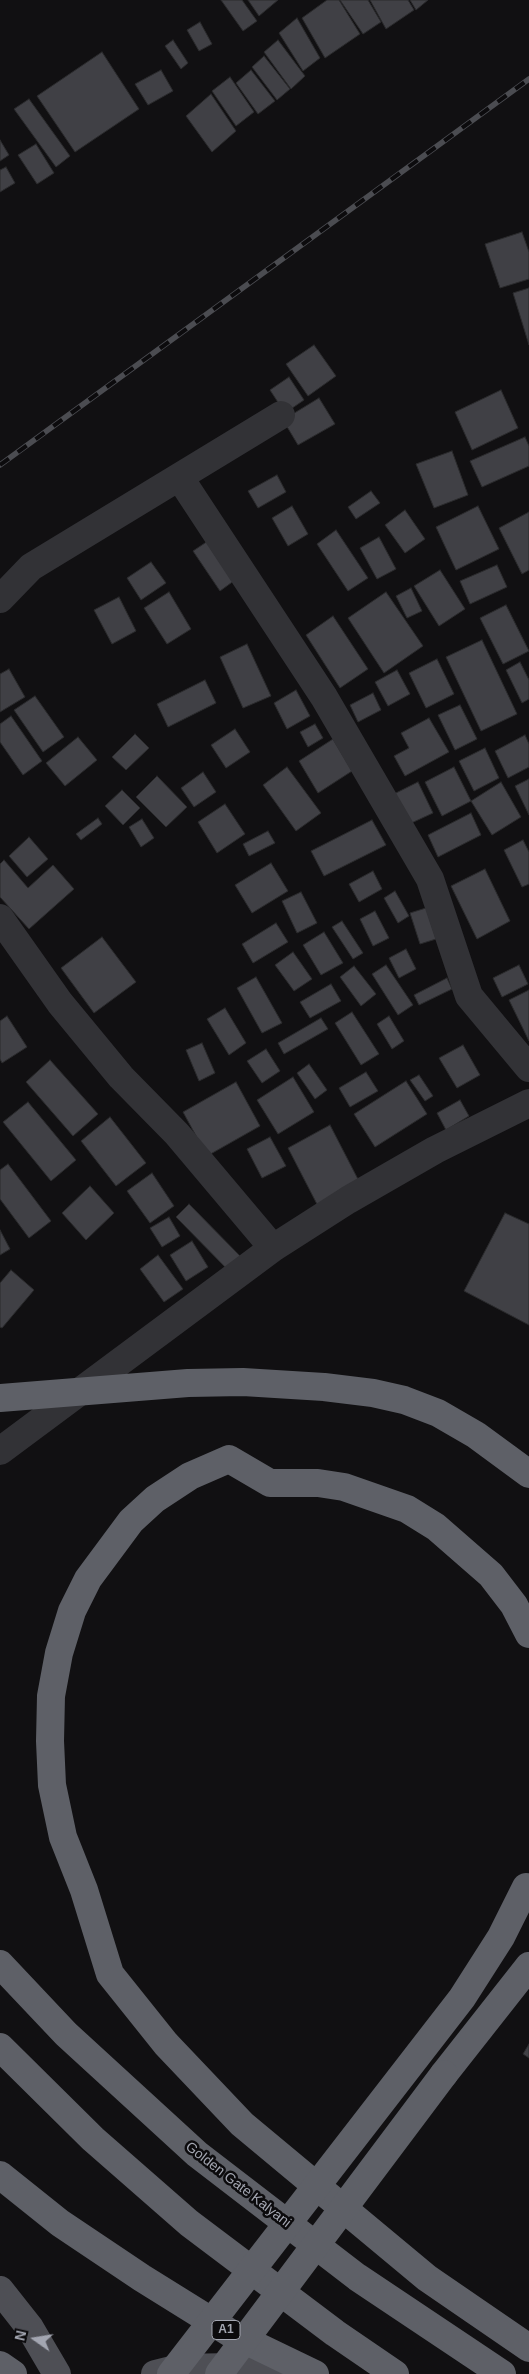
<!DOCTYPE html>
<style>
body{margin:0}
#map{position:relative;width:529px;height:2374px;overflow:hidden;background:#111012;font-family:Arial,sans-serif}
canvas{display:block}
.north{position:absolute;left:10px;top:2314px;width:50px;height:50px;-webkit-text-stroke:4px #0c0b0d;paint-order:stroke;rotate:283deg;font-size:14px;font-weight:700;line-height:20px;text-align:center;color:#a3a6b1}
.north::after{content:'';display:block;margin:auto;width:18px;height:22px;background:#a3a6b1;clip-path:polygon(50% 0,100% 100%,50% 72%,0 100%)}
</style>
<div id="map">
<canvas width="529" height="2374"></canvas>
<div class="north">N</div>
</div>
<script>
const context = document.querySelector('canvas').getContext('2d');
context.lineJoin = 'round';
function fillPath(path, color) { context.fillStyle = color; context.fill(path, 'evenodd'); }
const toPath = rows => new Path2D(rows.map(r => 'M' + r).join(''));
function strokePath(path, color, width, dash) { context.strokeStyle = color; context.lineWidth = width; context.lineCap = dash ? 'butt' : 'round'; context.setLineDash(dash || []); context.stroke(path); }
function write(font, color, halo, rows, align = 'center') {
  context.font = font + ' Arial,sans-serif'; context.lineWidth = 5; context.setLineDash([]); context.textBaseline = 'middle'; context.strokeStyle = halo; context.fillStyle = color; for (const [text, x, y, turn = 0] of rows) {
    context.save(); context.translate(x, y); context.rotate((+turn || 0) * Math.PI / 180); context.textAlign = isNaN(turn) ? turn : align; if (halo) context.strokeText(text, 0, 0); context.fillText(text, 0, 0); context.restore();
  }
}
const building = toPath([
 [221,0,242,0,257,21,243,31,221,0],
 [248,0,278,0,259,16,248,0],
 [327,0,339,0,360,34,325,58,302,18,327,0],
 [340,0,368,0,381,22,363,34,340,0],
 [370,0,408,0,414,10,386,29,370,0],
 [410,0,428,0,416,10,410,0],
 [297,18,320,58,303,71,279,33,297,18],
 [200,22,212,44,199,51,187,30,200,22],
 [173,40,188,63,181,69,165,46,173,40],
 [278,40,305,76,291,89,264,52,278,40],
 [102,52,139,109,75,152,37,96,102,52],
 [264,56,290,89,277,100,252,67,264,56],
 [161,70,173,91,148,105,135,84,161,70],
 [251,70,275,101,258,114,236,83,251,70],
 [230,77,254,112,236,126,212,91,230,77],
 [211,94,236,131,212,152,186,116,211,94],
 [29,99,70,156,56,167,14,109,29,99],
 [0,140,9,155,0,161,0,140],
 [36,144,54,173,37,184,18,155,36,144],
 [6,167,15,183,0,192,0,170,6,167],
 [522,232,529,252,529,279,500,288,485,244,522,232],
 [529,288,529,345,513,293,529,288],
 [314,345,336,376,308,396,286,364,314,345],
 [289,377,304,400,285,413,270,390,289,377],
 [501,390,518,428,472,450,455,412,501,390],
 [319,398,335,424,298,445,283,420,319,398],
 [525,437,529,446,529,466,482,487,470,461,525,437],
 [452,451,468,495,434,508,416,464,452,451],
 [277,475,286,492,258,508,248,491,277,475],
 [371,491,380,503,356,519,348,507,371,491],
 [292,506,308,534,288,546,272,518,292,506],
 [478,506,499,549,456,570,436,527,478,506],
 [405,510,425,539,405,553,385,525,405,510],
 [529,512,529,570,522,574,499,528,529,512],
 [336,530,368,578,348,591,317,544,336,530],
 [379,537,396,569,377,579,360,548,379,537],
 [208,541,235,580,220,591,193,551,208,541],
 [151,562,166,583,141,600,127,578,151,562],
 [497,565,507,587,470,604,460,581,497,565],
 [440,570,465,609,439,626,414,586,440,570],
 [411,588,422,611,407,618,396,596,411,588],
 [169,592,191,629,167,644,144,608,169,592],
 [386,592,423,646,384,673,348,618,386,592],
 [119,597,136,631,112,644,94,610,119,597],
 [506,605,529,651,503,664,480,618,506,605],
 [333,616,368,669,340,688,306,635,333,616],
 [482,640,517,714,481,731,446,657,482,640],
 [247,644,271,696,243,708,220,657,247,644],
 [437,659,454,694,426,708,409,673,437,659],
 [520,662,529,680,529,699,522,703,506,670,520,662],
 [9,669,25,697,0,712,0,674,9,669],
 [397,670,410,694,388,706,375,682,397,670],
 [205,680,216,703,168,727,157,704,205,680],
 [296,690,310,716,287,729,274,703,296,690],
 [373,693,381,710,358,722,350,705,373,693],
 [35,696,64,737,43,752,14,710,35,696],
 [460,705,477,739,455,750,438,715,460,705],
 [11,716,42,761,23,775,0,742,0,724,11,716],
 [429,718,449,752,405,776,394,756,409,748,401,733,429,718],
 [315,724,323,738,308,747,300,732,315,724],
 [235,729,250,752,226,768,211,745,235,729],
 [135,734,149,748,126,770,112,757,135,734],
 [525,735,529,744,529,767,508,778,495,751,525,735],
 [78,737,97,760,65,786,46,763,78,737],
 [333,739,352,771,318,793,299,761,333,739],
 [485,748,499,778,474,791,459,761,485,748],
 [287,767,321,813,296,831,263,785,287,767],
 [454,767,471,801,442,816,425,782,454,767],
 [203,772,216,792,194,807,181,788,203,772],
 [157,776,187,807,166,827,136,797,157,776],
 [529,779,529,815,515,786,529,779],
 [418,782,433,813,407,825,392,795,418,782],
 [501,782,521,817,492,835,471,801,501,782],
 [122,790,140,808,123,825,105,806,122,790],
 [225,804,245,834,217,853,198,822,225,804],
 [471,813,481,835,438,857,428,835,471,813],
 [98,818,102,824,81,840,76,834,98,818],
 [142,819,154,838,141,847,129,827,142,819],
 [372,820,386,845,324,876,311,851,372,820],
 [268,831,275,843,249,856,243,844,268,831],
 [29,837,48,859,27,877,9,856,29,837],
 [523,840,529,852,529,884,522,887,504,850,523,840],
 [4,860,28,888,53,865,74,889,29,929,0,897,0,864,4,860],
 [271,863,288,891,252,913,235,885,271,863],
 [485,869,510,921,477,939,451,886,485,869],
 [373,871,382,889,359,902,349,884,373,871],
 [395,891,409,916,398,923,384,898,395,891],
 [301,892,317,923,297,933,282,901,301,892],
 [426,908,436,939,420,944,410,913,426,908],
 [375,911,389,938,373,946,360,919,375,911],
 [342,921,363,953,353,959,332,927,342,921],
 [276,923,288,942,253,963,242,944,276,923],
 [324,932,343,963,321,975,303,945,324,932],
 [102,937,136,982,94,1013,61,968,102,937],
 [406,949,416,969,399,978,389,958,406,949],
 [293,952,312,979,294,991,275,965,293,952],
 [386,965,413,1005,398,1015,372,974,386,965],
 [519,965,528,984,502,997,493,978,519,965],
 [354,966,376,994,361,1006,340,977,354,966],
 [256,977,282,1023,262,1033,237,988,256,977],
 [447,978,452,989,419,1005,414,995,447,978],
 [331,984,341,1001,310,1018,300,1002,331,984],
 [529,990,529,1041,509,1000,529,990],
 [225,1008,246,1043,229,1055,207,1019,225,1008],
 [352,1012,379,1054,361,1065,335,1023,352,1012],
 [7,1016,27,1047,2,1063,0,1059,0,1021,7,1016],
 [389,1016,404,1041,392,1049,377,1024,389,1016],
 [321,1018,328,1029,284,1054,278,1043,321,1018],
 [202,1043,215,1073,199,1081,186,1050,202,1043],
 [463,1045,480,1075,457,1088,439,1058,463,1045],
 [266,1049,280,1071,262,1083,247,1061,266,1049],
 [50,1060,98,1114,73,1136,26,1082,50,1060],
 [309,1064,327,1090,315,1099,297,1073,309,1064],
 [366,1072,378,1091,350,1107,339,1088,366,1072],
 [419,1075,433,1096,425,1101,410,1080,419,1075],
 [293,1077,314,1112,278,1134,257,1100,293,1077],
 [406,1081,427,1114,375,1147,354,1114,406,1081],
 [236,1082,260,1126,207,1156,183,1112,236,1082],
 [460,1100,469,1116,446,1130,437,1113,460,1100],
 [28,1102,76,1160,51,1181,3,1122,28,1102],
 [110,1117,146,1163,116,1186,81,1141,110,1117],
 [330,1125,362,1187,320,1210,288,1148,330,1125],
 [270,1137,286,1166,262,1178,247,1149,270,1137],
 [8,1164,51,1221,29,1238,0,1199,0,1170,8,1164],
 [152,1173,174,1206,150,1223,127,1191,152,1173],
 [90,1186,114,1213,86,1240,62,1213,90,1186],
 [189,1204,243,1259,230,1272,176,1217,189,1204],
 [505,1213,529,1224,529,1325,464,1291,505,1213],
 [169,1217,180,1236,162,1247,150,1228,169,1217],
 [0,1230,10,1249,0,1255,0,1230],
 [192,1241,208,1267,186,1281,170,1255,192,1241],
 [158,1255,183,1289,164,1302,140,1269,158,1255],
 [11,1270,34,1290,2,1328,0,1327,0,1283,11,1270],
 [529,2044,529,2058,523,2054,529,2044]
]);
const minor = toPath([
 [180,478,324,697,430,879,469,996,529,1068],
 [0,599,31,567,281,415],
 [0,918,60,1003,121,1077,177,1134,273,1248],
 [0,1451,273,1248,348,1200,435,1150,529,1103]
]);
const major = toPath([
 [0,2290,30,2328,57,2374],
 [155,2374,179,2368,232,2367,305,2370]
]);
const highway = toPath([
 [529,1634,514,1605,491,1575,436,1527,407,1509,344,1487,318,1483,270,1483,229,1459,190,1476,155,1499,131,1521,88,1579,72,1611,59,1653,51,1696,50,1741,52,1785,63,1837,84,1890,110,1974,166,2044,242,2124,427,2278,529,2348],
 [0,1964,66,2034,197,2154,357,2277,502,2374],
 [0,2047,93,2139,189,2223,335,2333,395,2374],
 [444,2074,529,1966],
 [0,2175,60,2223,142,2278,232,2334,315,2374],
 [0,2365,13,2374]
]);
const rail = toPath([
 [0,465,529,79]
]);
const highwayBridge = toPath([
 [0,1398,188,1383,243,1382,324,1387,373,1393,404,1400,438,1413,476,1435,529,1474],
 [171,2374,462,1998,501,1937,526,1887],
 [219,2374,444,2074]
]);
const shields = [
 [226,2330,28]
];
const shieldNames = [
 ["A1",226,2330]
];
const streetNames = [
 ["Golden Gate Kalyani",238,2185,38]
];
fillPath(building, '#404045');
strokePath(building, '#2b2b2d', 1);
strokePath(minor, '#323236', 28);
strokePath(major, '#4e4f55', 28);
strokePath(highway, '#5e6067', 28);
strokePath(rail, '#4b4c51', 5.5);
strokePath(rail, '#0c0b0d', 4, [11]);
strokePath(highwayBridge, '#5e6067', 28);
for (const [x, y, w] of shields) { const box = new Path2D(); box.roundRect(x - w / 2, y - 9.5, w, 19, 4); context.fillStyle = '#0c0b0d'; context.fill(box); strokePath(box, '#a3a6b1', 1); }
write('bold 12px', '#a3a6b1', null, shieldNames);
write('14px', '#a3a6b1', '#0c0b0d', streetNames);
</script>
